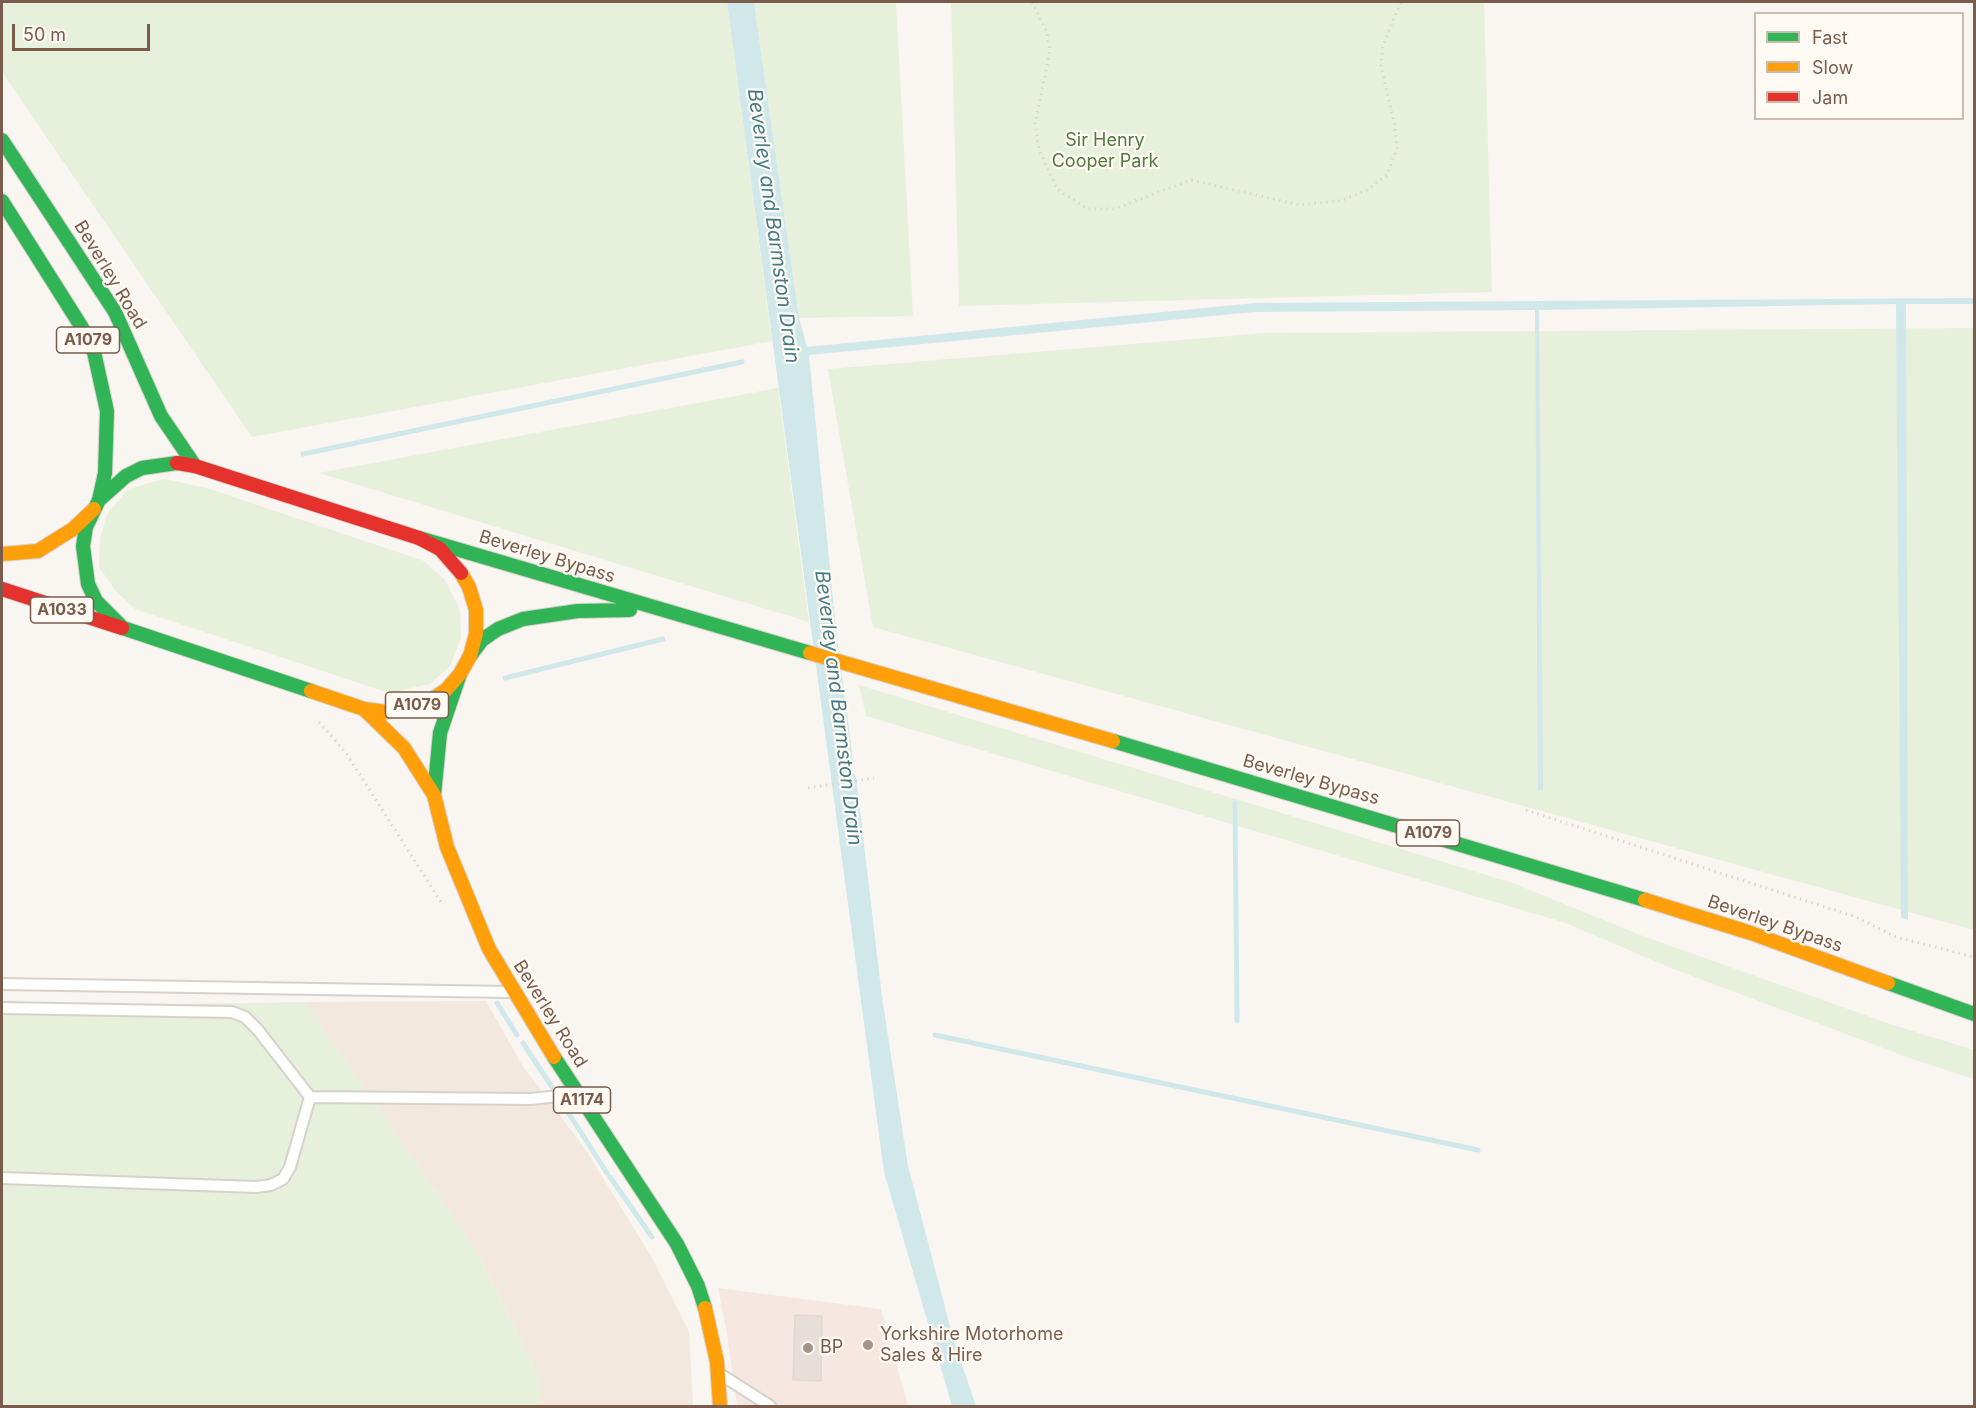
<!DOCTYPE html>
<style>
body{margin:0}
#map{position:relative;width:1976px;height:1408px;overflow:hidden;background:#f9f5f0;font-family:Inter,sans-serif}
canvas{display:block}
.frame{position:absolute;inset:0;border:3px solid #7a5c4d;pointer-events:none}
.legend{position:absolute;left:1754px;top:12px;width:210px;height:108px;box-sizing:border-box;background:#fffaf3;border:2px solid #cabbb1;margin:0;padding:8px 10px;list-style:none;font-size:18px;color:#7a5c4d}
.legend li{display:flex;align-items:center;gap:12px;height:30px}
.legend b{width:30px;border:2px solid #cabbb1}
.scale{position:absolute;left:12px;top:24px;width:138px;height:27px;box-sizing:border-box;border:3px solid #7a5c4d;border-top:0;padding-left:8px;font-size:18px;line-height:21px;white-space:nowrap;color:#7a5c4d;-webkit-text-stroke:4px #fffaf3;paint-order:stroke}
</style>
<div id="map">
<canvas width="1976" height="1408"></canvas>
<div class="frame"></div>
<ul class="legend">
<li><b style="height:8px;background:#30b455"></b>Fast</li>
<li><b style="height:8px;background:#ff9f0a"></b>Slow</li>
<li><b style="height:8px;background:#e5322d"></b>Jam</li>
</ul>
<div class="scale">50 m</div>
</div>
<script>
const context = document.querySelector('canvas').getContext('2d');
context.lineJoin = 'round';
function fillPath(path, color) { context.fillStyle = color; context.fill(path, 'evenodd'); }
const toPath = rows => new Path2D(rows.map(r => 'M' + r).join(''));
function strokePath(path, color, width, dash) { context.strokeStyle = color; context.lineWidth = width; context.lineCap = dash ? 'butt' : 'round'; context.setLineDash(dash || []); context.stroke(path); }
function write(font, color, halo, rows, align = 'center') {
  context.font = font + ' Inter,sans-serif'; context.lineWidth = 4.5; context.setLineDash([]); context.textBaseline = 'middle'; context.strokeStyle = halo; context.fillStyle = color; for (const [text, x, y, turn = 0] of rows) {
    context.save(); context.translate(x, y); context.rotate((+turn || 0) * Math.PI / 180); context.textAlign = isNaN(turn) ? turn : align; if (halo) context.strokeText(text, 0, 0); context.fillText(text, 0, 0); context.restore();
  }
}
const residential = toPath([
 [486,1001,522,1065,585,1149,651,1256,689,1332,693,1406,539,1406,539,1378,478,1253,305,1002]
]);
const commercial = toPath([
 [718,1288,881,1309,908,1406,737,1406,727,1334]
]);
const green = toPath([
 [2,2,727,2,772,341,252,437,2,72],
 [754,2,896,2,913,316,799,318],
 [951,2,1484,2,1492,292,959,306],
 [1974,328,1974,930,873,627,828,369,1266,333],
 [778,388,809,622,319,473],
 [164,479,207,488,424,561,445,580,460,610,461,638,450,666,430,684,389,693,135,609,115,590,99,567,100,538,107,514,128,489],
 [859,685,1513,883,1640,935,1893,1025,1974,1050,1974,1079,1912,1059,1671,968,1566,923,866,716],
 [305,1002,478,1253,539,1378,539,1406,2,1406,2,1007]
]);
const water = toPath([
 [727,2,754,2,799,318,807,347,1255,303,1974,298,1974,304,1906,304,1908,920,1901,918,1896,304,1539,310,1543,790,1538,790,1535,310,1254,312,809,355,836,630,853,760,851,769,856,777,882,997,908,1166,953,1338,976,1406,952,1406,884,1172]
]);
const stream = toPath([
 [303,454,742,362],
 [505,678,663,639],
 [1235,803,1237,1021],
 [497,1003,517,1035],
 [935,1035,1478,1150],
 [523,1043,554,1090],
 [562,1103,607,1173],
 [610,1177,652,1237]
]);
const building = toPath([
 [795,1315,822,1316,821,1381,793,1380,795,1315]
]);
const path = toPath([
 [1032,2,1047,33,1050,51,1035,124,1039,150,1057,189,1088,209,1114,209,1191,180,1299,205,1340,201,1367,190,1387,175,1397,148,1395,127,1381,66,1383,45,1401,2],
 [319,722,346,753,443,905],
 [808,788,874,778],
 [1526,810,1856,917,1896,937,1974,957]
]);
const lane = toPath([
 [2,984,508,992],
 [2,1008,232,1012,245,1017,258,1030,310,1097],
 [310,1097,530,1099,559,1096,571,1088],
 [2,1178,256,1187,271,1185,283,1179,290,1167,310,1097],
 [723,1376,770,1406]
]);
const fast = toPath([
 [2,140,115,312,161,416,195,466],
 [2,201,81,326,94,352,107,411,105,473,99,500],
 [177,463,142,468,126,476,99,500,86,527,83,546,88,584,96,601,123,628,311,691],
 [419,538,810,653],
 [470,656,482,640,498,629,523,619,578,611,630,610],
 [1113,741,1645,900],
 [434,795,440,733,460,674],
 [1888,983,1974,1014],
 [554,1057,677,1244,698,1286,705,1308]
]);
const slow = toPath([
 [2,554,38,551,73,529,94,509],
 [810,653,1113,741],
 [311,691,364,709,386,712,428,702,446,690,460,674,470,656,476,634,476,610,469,587,461,573],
 [364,709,404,748,434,795,447,847,489,949,554,1057],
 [1645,900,1751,933,1888,983],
 [705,1308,717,1362,720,1406]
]);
const jam = toPath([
 [177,463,195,466,419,538,440,549,461,573],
 [2,589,122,628]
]);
const markers = [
 [868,1345,6,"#a69286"],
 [808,1348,6,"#a69286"]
];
const shields = [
 [88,340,63],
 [62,610,63],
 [417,705,63],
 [1428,833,63],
 [582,1100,57]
];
const shieldNames = [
 ["A1079",88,340],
 ["A1033",62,610],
 ["A1079",417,705],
 ["A1079",1428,833],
 ["A1174",582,1100]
];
const parkNames = [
 ["Sir Henry",1105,141],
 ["Cooper Park",1105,162]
];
const streetNames = [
 ["Beverley Road",110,275,59],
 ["Beverley Bypass",547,557,17],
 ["Beverley Bypass",1311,780,16],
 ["Beverley Bypass",1775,924,19],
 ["Beverley Road",550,1014,58]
];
const poiNames = [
 ["Yorkshire Motorhome",880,1335],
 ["Sales & Hire",880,1356],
 ["BP",820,1348]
];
const waterNames = [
 ["Beverley and Barmston Drain",773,226,82],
 ["Beverley and Barmston Drain",838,708,83]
];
fillPath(residential, '#f2e8de');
fillPath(commercial, '#f6e8e1');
fillPath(green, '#e7f0db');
fillPath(water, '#d0e8ea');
strokePath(stream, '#d0e8ea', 5);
fillPath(building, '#e6ded7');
strokePath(building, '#e2d8d2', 1.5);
strokePath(lane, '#d7d1cb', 14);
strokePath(fast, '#dad1cc', 16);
strokePath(slow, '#dad1cc', 16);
strokePath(jam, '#dad1cc', 16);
strokePath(path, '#dcd5d0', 3, [1.5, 4.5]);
strokePath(lane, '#fefefd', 10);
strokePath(fast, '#30b455', 14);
strokePath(slow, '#ff9f0a', 14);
strokePath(jam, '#e5322d', 14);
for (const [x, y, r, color] of markers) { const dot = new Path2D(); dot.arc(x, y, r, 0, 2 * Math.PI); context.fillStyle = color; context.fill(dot); strokePath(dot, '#fffaf3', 2); }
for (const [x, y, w] of shields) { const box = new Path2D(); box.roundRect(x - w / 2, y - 13, w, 26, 4.5); context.fillStyle = '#fffaf3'; context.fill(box); strokePath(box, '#7a5c4d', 1.5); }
write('bold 16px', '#7a5c4d', null, shieldNames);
write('18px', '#537a41', '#fffaf3', parkNames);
write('18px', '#7a5c4d', '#fffaf3', streetNames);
write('18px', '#7a5c4d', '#fffaf3', poiNames, 'left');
write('italic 20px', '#437c86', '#fffaf3', waterNames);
</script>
